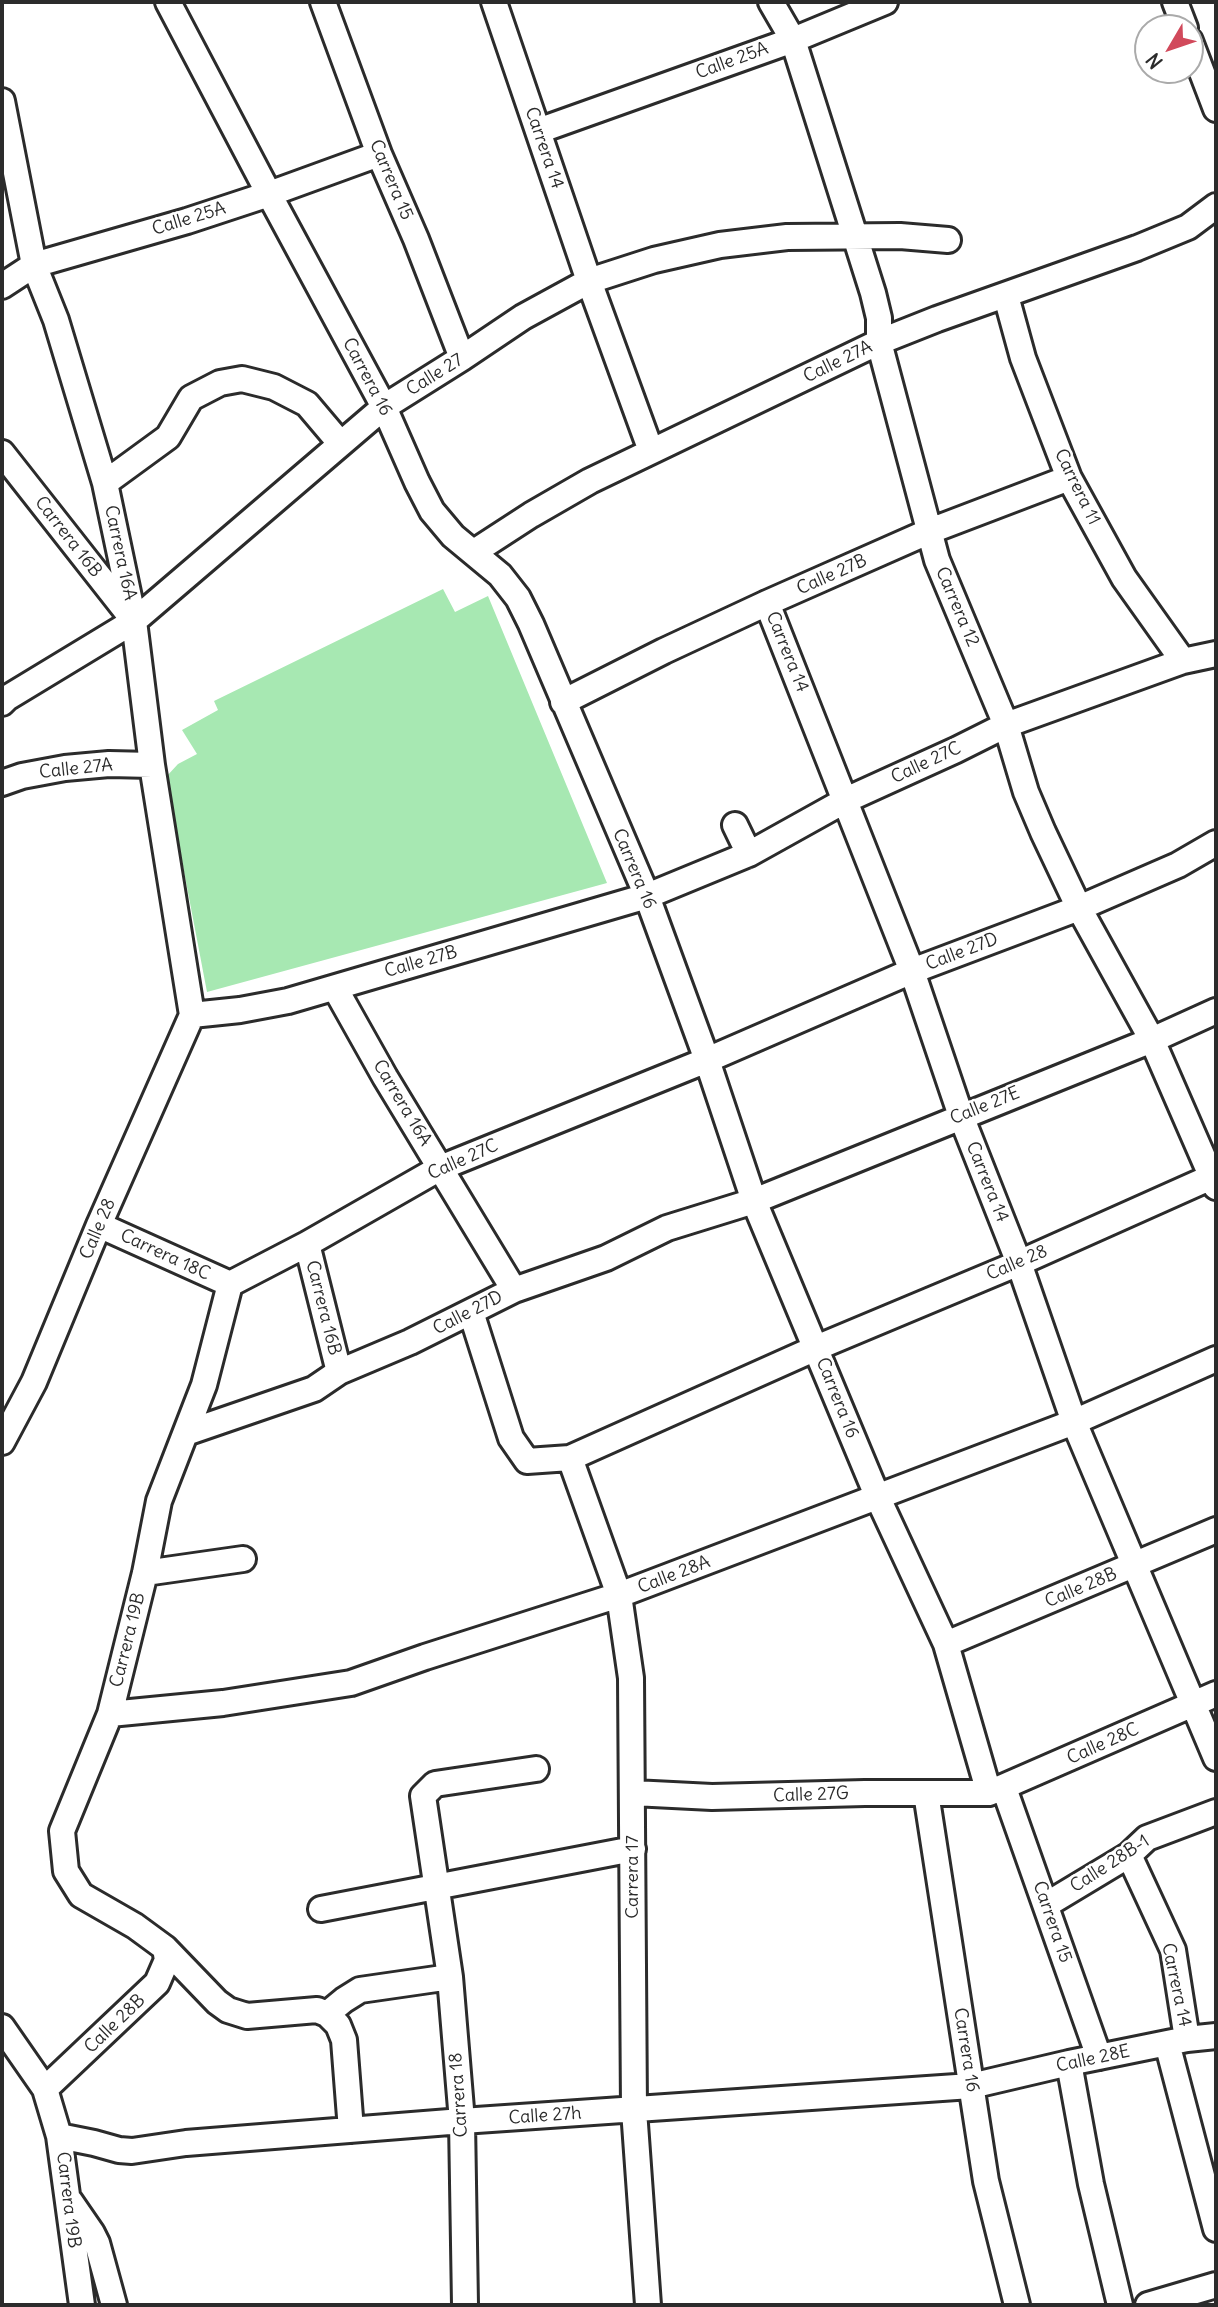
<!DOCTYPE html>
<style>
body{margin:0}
#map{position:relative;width:1218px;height:2307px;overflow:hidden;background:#fff;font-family:Delius,sans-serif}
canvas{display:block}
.frame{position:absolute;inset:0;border:4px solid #2b2b2b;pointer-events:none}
.north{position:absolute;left:1134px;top:14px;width:70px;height:70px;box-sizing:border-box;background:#fff;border:2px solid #aaa;border-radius:50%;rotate:231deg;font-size:19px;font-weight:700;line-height:28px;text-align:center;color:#2b2b2b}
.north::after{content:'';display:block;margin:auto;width:24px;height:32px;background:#d1495b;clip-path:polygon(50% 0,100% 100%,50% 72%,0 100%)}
</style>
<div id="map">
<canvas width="1218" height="2307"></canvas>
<div class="frame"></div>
<div class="north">N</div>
</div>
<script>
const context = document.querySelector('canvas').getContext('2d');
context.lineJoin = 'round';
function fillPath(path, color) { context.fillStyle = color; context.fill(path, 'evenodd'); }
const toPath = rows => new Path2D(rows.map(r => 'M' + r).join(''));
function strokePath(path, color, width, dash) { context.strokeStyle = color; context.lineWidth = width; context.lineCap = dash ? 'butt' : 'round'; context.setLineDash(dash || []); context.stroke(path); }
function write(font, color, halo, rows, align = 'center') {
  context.font = font + ' Delius,sans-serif'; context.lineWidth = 5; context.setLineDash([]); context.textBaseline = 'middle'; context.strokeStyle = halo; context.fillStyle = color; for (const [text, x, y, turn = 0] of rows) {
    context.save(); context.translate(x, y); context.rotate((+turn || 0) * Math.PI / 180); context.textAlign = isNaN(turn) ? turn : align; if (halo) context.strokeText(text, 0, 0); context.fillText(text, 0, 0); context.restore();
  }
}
const green = toPath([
 [443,589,455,612,488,596,607,883,207,992,166,777,178,764,197,754,182,730,218,710,214,701]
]);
const minor = toPath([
 [168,2,269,194,384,407,417,482,432,511,453,536,500,575,518,598,531,624,647,896,707,1060,754,1201,878,1498,946,1644,989,1793],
 [323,2,379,154,416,239,462,358],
 [494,2,589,281,651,451],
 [771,2,793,40,873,293,879,318,879,342,937,560,1006,725,1026,792,1043,832,1079,908,1152,1040,1216,1187],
 [1175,2,1185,28],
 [1190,41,1216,109],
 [2,101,34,265,56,320,105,483,134,621,152,765,192,1015],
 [538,131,793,40,885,2],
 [2,286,34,265,187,221,269,194,379,154],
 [1006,296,1023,358,1069,478,1124,578,1183,661],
 [2,453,131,617],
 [105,483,168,437,191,398,220,383,242,379,274,387,307,404,340,443],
 [474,552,531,515,590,481,879,342,937,319,1137,248,1188,227,1216,206],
 [767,603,912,971,961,1116,1019,1263,1074,1422,1216,1758],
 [563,702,664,651,767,603,930,531,1069,478],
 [2,703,7,698,134,621,384,407,462,358,523,317,589,281,654,260,720,245,787,237,900,236,948,240],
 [2,783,22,776,65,768,109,764,152,765],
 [735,825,749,854],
 [335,988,385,1077,514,1290],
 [192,1015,240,1010,288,1001,647,896,749,854,846,800,956,750,1006,725,1183,661,1216,654],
 [99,1225,230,1284],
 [307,1244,339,1372],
 [230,1284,307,1244,440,1168,707,1060,912,971,1079,908,1178,865,1216,843],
 [230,1284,204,1385,159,1501,145,1573,110,1714,62,1831,66,1871,81,1895,135,1926,165,1948,217,2002,228,2010,247,2016,317,2010,327,2014,338,2025,344,2040,351,2130],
 [471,1312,511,1438,527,1461,570,1458,816,1348,1019,1263,1216,1175],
 [186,1433,314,1389,339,1372,410,1342,514,1290,606,1258,667,1228,754,1201,1152,1040,1216,1011],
 [2,1442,34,1382,99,1225,192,1015],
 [570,1458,619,1595,631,1678,634,2110,648,2305],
 [145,1573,243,1559],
 [946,1644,1216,1530],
 [110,1714,223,1703,351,1683,425,1657,619,1595,1074,1422,1216,1359],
 [1004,1788,1099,2057],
 [633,1793,712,1797,865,1793,989,1793,1216,1694],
 [926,1793,986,2181,1017,2305],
 [1129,1855,1173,1950,1187,2039],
 [1046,1905,1129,1855,1147,1838,1216,1812],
 [321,1909,633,1849],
 [327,2014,344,2000,360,1990,450,1977],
 [2,2027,45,2089,59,2136,82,2305],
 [1167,2043,1216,2229],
 [1069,2063,1091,2184,1120,2305],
 [45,2089,157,1983,167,1960,165,1948],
 [59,2136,94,2143,119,2150,132,2151,186,2143,462,2121,971,2086,1069,2063,1187,2039,1216,2036],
 [70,2201,92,2233,97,2243,114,2305],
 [465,2305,462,2121,450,1977,423,1796,435,1784,536,1769],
 [1148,2305,1216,2285]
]);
const streetNames = [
 ["Calle 25A",732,61,-20],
 ["Carrera 14",544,148,71],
 ["Carrera 15",391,180,67],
 ["Calle 25A",189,219,-17],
 ["Calle 27A",838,362,-26],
 ["Calle 27",435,375,-32],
 ["Carrera 16",367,377,62],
 ["Carrera 11",1077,487,64],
 ["Carrera 16B",68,537,52],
 ["Carrera 16A",120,553,78],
 ["Calle 27B",832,575,-24],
 ["Carrera 12",957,607,67],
 ["Carrera 14",787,652,68],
 ["Calle 27C",926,763,-25],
 ["Calle 27A",76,769,-6],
 ["Carrera 16",634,869,67],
 ["Calle 27D",962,952,-21],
 ["Calle 27B",421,962,-16],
 ["Carrera 16A",402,1103,59],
 ["Calle 27E",985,1106,-22],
 ["Calle 27C",463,1160,-24],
 ["Carrera 14",987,1182,68],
 ["Calle 28",98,1229,-67],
 ["Carrera 18C",165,1255,25],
 ["Calle 28",1017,1263,-23],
 ["Carrera 16B",323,1308,76],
 ["Calle 27D",468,1313,-27],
 ["Carrera 16",837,1398,68],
 ["Calle 28A",674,1575,-21],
 ["Calle 28B",1081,1588,-23],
 ["Carrera 19B",128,1640,-76],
 ["Calle 28C",1103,1744,-24],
 ["Calle 27G",811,1795,-2],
 ["Calle 28B-1",1110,1864,-33],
 ["Carrera 17",633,1877,-90],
 ["Carrera 15",1052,1922,71],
 ["Carrera 14",1176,1985,78],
 ["Calle 28B",115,2024,-44],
 ["Carrera 16",966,2050,81],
 ["Calle 28E",1093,2059,-12],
 ["Carrera 18",459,2095,-94],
 ["Calle 27h",545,2116,-4],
 ["Carrera 19B",68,2200,83]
];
fillPath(green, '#a7e8b2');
strokePath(minor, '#2b2b2b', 30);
strokePath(minor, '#fff', 24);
write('18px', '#2b2b2b', '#fff', streetNames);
</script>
